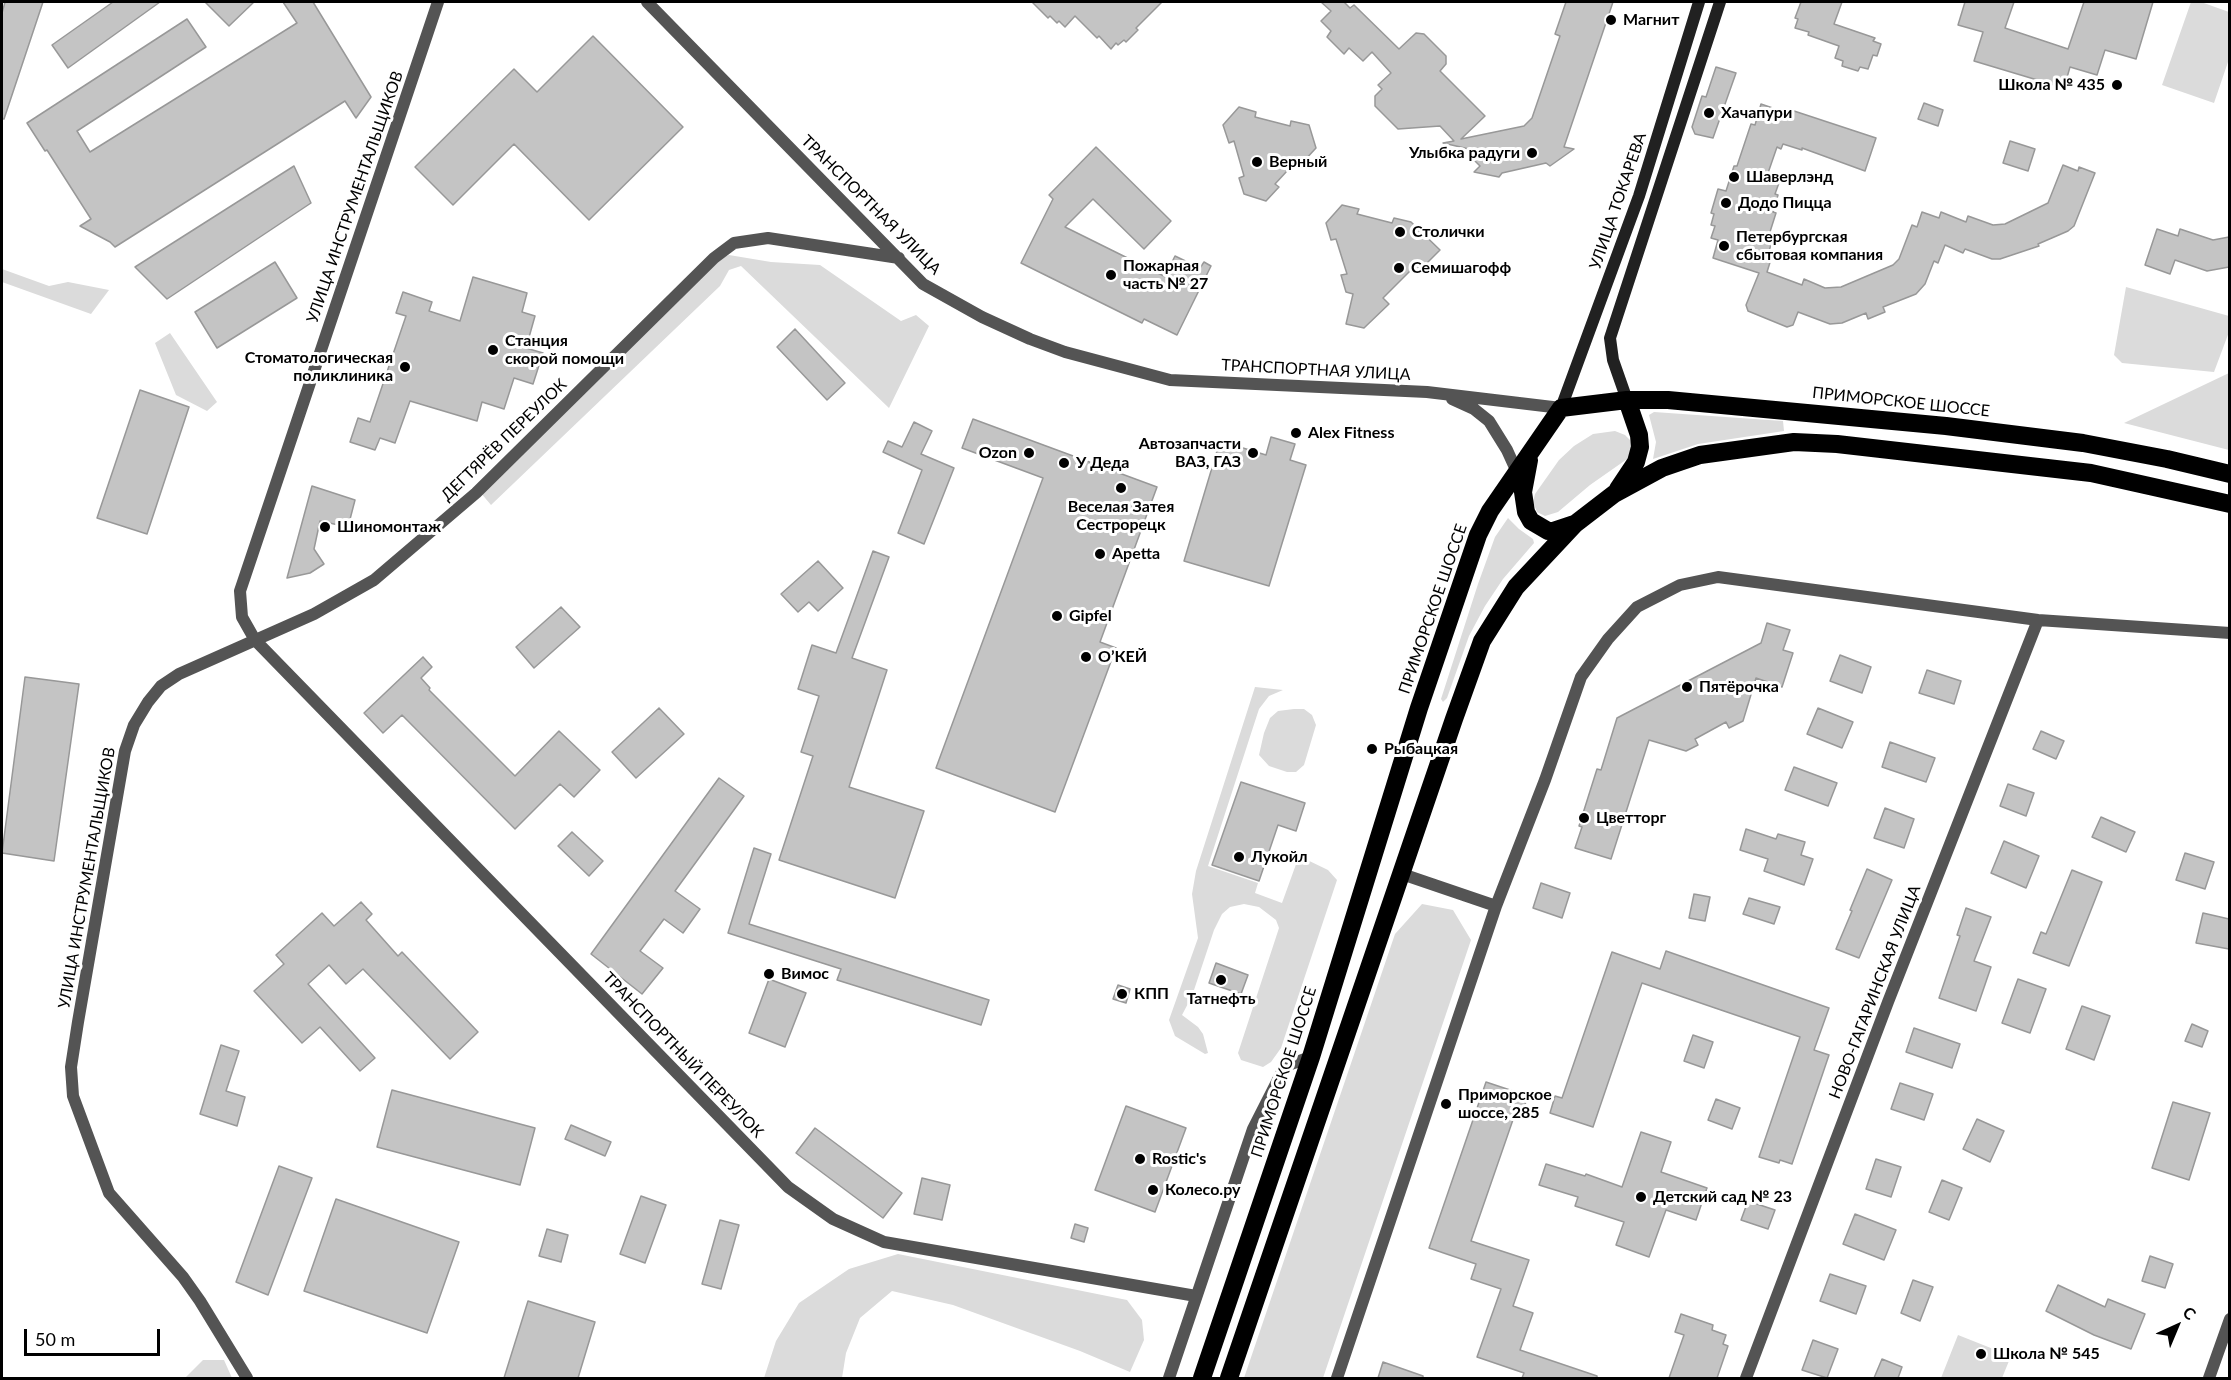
<!DOCTYPE html>
<meta charset="utf-8">
<style>
body{margin:0}
#map{position:relative;width:2231px;height:1380px;overflow:hidden;background:#fff;font-family:Lato,sans-serif}
canvas{display:block}
.frame{position:absolute;inset:0;border:3px solid #000;pointer-events:none}
.north{position:absolute;left:2147px;top:1296px;width:60px;height:60px;-webkit-text-stroke:4px #fff;paint-order:stroke;rotate:44deg;font-size:16px;font-weight:700;line-height:24px;text-align:center;color:#000}
.north::after{content:'';display:block;margin:auto;width:21px;height:27px;background:#000;clip-path:polygon(50% 0,100% 100%,50% 72%,0 100%)}
.scale{position:absolute;left:24px;top:1329px;width:136px;height:27px;box-sizing:border-box;border:3px solid #000;border-top:0;padding-left:8px;font-size:18px;line-height:21px;white-space:nowrap;color:#000;-webkit-text-stroke:4px #fff;paint-order:stroke}
</style>
<div id="map">
<canvas width="2231" height="1380"></canvas>
<div class="frame"></div>
<div class="north">С</div>
<div class="scale">50 m</div>
</div>
<script>
const context = document.querySelector('canvas').getContext('2d');
context.lineJoin = 'round';
function fillPath(path, color) { context.fillStyle = color; context.fill(path, 'evenodd'); }
const toPath = rows => new Path2D(rows.map(r => 'M' + r).join(''));
function strokePath(path, color, width, dash) { context.strokeStyle = color; context.lineWidth = width; context.lineCap = dash ? 'butt' : 'round'; context.setLineDash(dash || []); context.stroke(path); }
function write(font, color, halo, rows, align = 'center') {
  context.font = font + ' Lato,sans-serif'; context.lineWidth = 6; context.setLineDash([]); context.textBaseline = 'middle'; context.strokeStyle = halo; context.fillStyle = color; for (const [text, x, y, turn = 0] of rows) {
    context.save(); context.translate(x, y); context.rotate((+turn || 0) * Math.PI / 180); context.textAlign = isNaN(turn) ? turn : align; if (halo) context.strokeText(text, 0, 0); context.fillText(text, 0, 0); context.restore();
  }
}
const green = toPath([
 [2191,2,2201,2,2229,12,2229,59,2214,103,2162,85],
 [729,255,771,262,820,265,901,321,916,315,929,326,889,408,741,266,729,270,720,286,491,505,480,492,716,260],
 [2,269,49,286,68,282,109,290,91,314,2,282],
 [2126,287,2229,316,2229,332,2214,372,2122,363,2114,355],
 [170,333,217,402,207,411,176,395,155,343],
 [2229,373,2229,450,2124,423],
 [1654,412,1783,421,1784,431,1698,444,1653,459,1656,442,1649,415],
 [1615,431,1625,435,1630,440,1633,448,1630,457,1590,485,1558,512,1545,516,1537,512,1533,502,1535,494,1559,460,1574,446,1593,434],
 [1508,518,1519,529,1533,539,1534,543,1503,579,1485,606,1469,636,1447,698,1443,702,1441,699,1478,584,1495,537],
 [1255,687,1283,690,1269,696,1259,709,1208,866,1258,883,1255,893,1282,903,1299,856,1328,870,1337,880,1281,1048,1271,1062,1263,1067,1241,1060,1238,1053,1279,928,1276,920,1259,907,1244,904,1230,907,1222,914,1214,930,1192,996,1182,1015,1198,1027,1203,1034,1208,1053,1205,1054,1175,1036,1169,1020,1198,938,1192,894,1196,871],
 [1294,709,1304,709,1312,715,1316,725,1304,765,1296,772,1287,772,1269,766,1259,755,1264,733,1270,718,1278,711],
 [1422,904,1453,910,1471,940,1323,1378,1244,1378,1395,934],
 [898,1254,1127,1300,1142,1320,1144,1340,1130,1372,1080,1351,953,1305,892,1291,860,1318,846,1353,842,1378,764,1378,776,1341,799,1303,849,1269],
 [1958,1335,2011,1356,2002,1378,1941,1378],
 [203,1360,224,1360,232,1378,185,1378]
]);
const building = toPath([
 [5,2,43,2,4,119,2,119,2,13,5,2],
 [113,2,160,2,68,68,52,45,113,2],
 [205,2,254,2,229,26,205,2],
 [283,2,313,2,371,97,356,118,345,101,115,247,110,242,80,226,91,219,47,150,45,151,27,123,187,19,206,47,77,131,90,152,297,23,283,2],
 [1032,2,1162,2,1136,28,1138,30,1126,42,1124,40,1118,45,1116,43,1111,49,1099,36,1097,38,1075,16,1065,27,1059,21,1057,23,1050,16,1048,18,1032,2],
 [1321,2,1344,2,1350,8,1354,5,1399,49,1416,33,1424,34,1446,56,1446,64,1440,71,1485,116,1461,139,1524,126,1532,118,1560,36,1555,34,1566,2,1613,2,1564,147,1574,149,1550,166,1546,163,1502,173,1499,177,1474,172,1480,166,1474,160,1482,152,1443,143,1454,141,1440,126,1398,129,1375,106,1375,96,1382,89,1378,85,1391,73,1372,52,1363,61,1349,48,1344,54,1327,37,1331,31,1321,21,1331,11,1321,2],
 [1801,2,1842,2,1834,24,1875,38,1873,41,1881,44,1877,56,1873,55,1868,69,1860,67,1858,71,1842,66,1843,61,1835,58,1839,46,1808,35,1809,32,1795,28,1798,19,1795,18,1801,2],
 [1965,2,2014,2,2005,28,2068,49,2084,2,2153,2,2136,59,2105,50,2097,75,2070,67,2064,88,1974,61,1983,32,1958,25,1965,2],
 [593,36,683,127,589,220,514,144,453,205,415,167,514,69,537,92,593,36],
 [1716,67,1736,73,1713,138,1695,134,1692,127,1702,96,1706,97,1716,67],
 [1924,103,1943,110,1938,126,1918,119,1924,103],
 [1761,104,1787,113,1788,109,1876,138,1865,171,1802,148,1802,150,1783,144,1781,149,1777,147,1767,176,1780,180,1775,194,1778,195,1773,212,1776,213,1769,235,1773,237,1768,255,1772,256,1767,272,1802,285,1804,279,1825,288,1841,287,1893,265,1899,259,1912,225,1917,227,1922,212,1939,218,1941,212,1966,222,1968,216,1993,225,2005,224,2048,203,2063,165,2078,171,2079,167,2095,173,2074,226,2068,231,2038,244,2039,246,2000,259,1992,259,1965,249,1963,253,1945,245,1938,263,1934,261,1925,284,1916,294,1883,307,1885,312,1868,319,1866,313,1842,323,1830,324,1798,312,1793,325,1787,327,1748,311,1746,305,1759,273,1713,258,1718,240,1711,238,1715,226,1711,225,1714,214,1711,213,1718,189,1726,191,1734,166,1737,166,1751,124,1755,125,1761,104],
 [1239,107,1256,112,1255,117,1290,126,1291,121,1309,125,1316,148,1304,161,1300,157,1275,184,1279,187,1266,201,1244,194,1239,178,1244,176,1234,141,1229,143,1223,125,1239,107],
 [2010,141,2035,149,2028,171,2003,163,2010,141],
 [1096,147,1171,221,1144,249,1093,199,1065,227,1178,283,1167,272,1175,256,1200,268,1204,262,1211,266,1177,335,1144,319,1142,323,1021,263,1053,199,1049,195,1096,147],
 [294,166,311,203,167,299,135,267,294,166],
 [1342,205,1359,209,1357,214,1392,223,1394,218,1411,222,1440,250,1419,271,1410,271,1383,298,1389,304,1364,328,1346,324,1353,294,1346,292,1341,275,1347,274,1336,239,1331,240,1326,223,1342,205],
 [2157,229,2178,236,2180,229,2213,240,2229,237,2229,267,2207,271,2175,260,2170,274,2145,265,2157,229],
 [275,262,297,298,217,348,195,312,275,262],
 [473,277,527,293,522,312,535,316,526,348,543,353,533,384,514,378,504,409,482,402,477,421,410,401,395,443,380,438,375,450,350,442,358,418,370,422,406,316,396,313,403,292,432,302,429,311,460,321,473,277],
 [795,329,845,383,827,400,777,347,795,329],
 [140,390,189,407,147,534,97,518,140,390],
 [973,419,1157,487,1100,642,1116,648,1055,812,936,768,1043,478,962,448,973,419],
 [914,422,932,431,921,454,954,468,924,544,898,533,922,470,883,452,888,441,902,447,914,422],
 [1271,437,1295,444,1290,460,1306,465,1269,586,1184,561,1220,441,1266,455,1271,437],
 [312,486,355,500,348,527,320,521,314,549,324,564,310,573,287,578,312,486],
 [873,551,889,557,852,658,887,670,849,787,924,811,895,898,779,860,813,756,801,752,819,696,798,689,812,645,836,653,873,551],
 [818,561,843,588,818,611,809,602,798,612,781,594,818,561],
 [561,607,580,627,534,668,516,647,561,607],
 [1767,623,1790,630,1783,650,1793,653,1782,687,1756,678,1743,721,1729,728,1726,722,1695,739,1698,745,1686,751,1649,740,1611,859,1575,848,1582,827,1579,826,1597,769,1601,770,1617,718,1761,643,1767,623],
 [1840,655,1871,667,1862,693,1830,681,1840,655],
 [423,657,432,667,421,678,430,688,429,690,515,776,559,731,600,770,574,797,560,784,515,829,402,715,383,733,364,713,423,657],
 [1927,670,1961,681,1954,704,1919,693,1927,670],
 [25,677,79,684,54,861,2,853,25,677],
 [659,708,684,734,636,778,612,752,659,708],
 [1818,708,1853,722,1842,748,1807,734,1818,708],
 [2041,731,2064,741,2056,759,2033,749,2041,731],
 [1890,742,1935,758,1926,782,1882,767,1890,742],
 [1794,767,1837,783,1828,806,1785,790,1794,767],
 [719,778,744,796,675,891,700,909,683,933,664,919,640,951,663,968,642,994,591,954,719,778],
 [1241,782,1305,803,1296,831,1278,825,1259,881,1212,865,1241,782],
 [2008,784,2034,793,2026,816,2000,806,2008,784],
 [1885,808,1914,819,1904,848,1874,838,1885,808],
 [2101,817,2135,832,2126,852,2092,837,2101,817],
 [1746,829,1776,839,1778,834,1805,842,1801,855,1813,859,1804,885,1764,871,1768,859,1740,850,1746,829],
 [572,832,603,861,589,876,558,846,572,832],
 [2004,841,2039,856,2026,888,1991,873,2004,841],
 [754,848,771,854,749,924,989,1000,981,1025,837,980,841,969,728,933,754,848],
 [2185,853,2214,862,2205,889,2176,880,2185,853],
 [1867,869,1892,880,1859,958,1836,949,1852,911,1850,910,1867,869],
 [2072,870,2102,882,2069,966,2033,953,2041,932,2046,934,2072,870],
 [1541,883,1570,893,1562,918,1533,908,1541,883],
 [1694,894,1710,897,1705,921,1689,918,1694,894],
 [1749,898,1780,907,1774,924,1743,914,1749,898],
 [361,902,372,914,366,920,398,956,402,952,478,1032,450,1059,363,969,346,984,329,965,308,984,375,1058,360,1071,320,1027,302,1043,254,991,284,964,276,955,322,913,334,926,361,902],
 [1966,908,1991,917,1974,961,1991,967,1976,1011,1939,998,1960,936,1957,935,1966,908],
 [2203,913,2229,919,2229,949,2196,943,2203,913],
 [1666,951,1829,1008,1814,1050,1829,1055,1792,1164,1780,1160,1779,1163,1759,1157,1800,1037,1642,983,1593,1127,1550,1113,1555,1096,1562,1098,1612,952,1660,969,1666,951],
 [1216,963,1248,975,1241,994,1209,983,1216,963],
 [769,979,806,993,785,1047,749,1033,769,979],
 [2018,979,2046,989,2030,1033,2002,1023,2018,979],
 [1118,985,1130,989,1126,1003,1113,999,1118,985],
 [2082,1006,2110,1016,2094,1060,2066,1049,2082,1006],
 [2192,1024,2208,1031,2202,1047,2185,1041,2192,1024],
 [1914,1028,1960,1044,1952,1068,1906,1052,1914,1028],
 [1693,1035,1713,1042,1704,1068,1684,1061,1693,1035],
 [221,1045,239,1051,226,1091,245,1097,237,1126,200,1114,221,1045],
 [1486,1082,1528,1096,1522,1113,1516,1111,1471,1241,1529,1260,1513,1306,1533,1313,1520,1350,1597,1376,1597,1378,1522,1378,1524,1373,1477,1357,1501,1289,1471,1279,1476,1264,1429,1248,1486,1082],
 [1900,1083,1933,1094,1924,1120,1891,1109,1900,1083],
 [392,1090,535,1128,520,1185,377,1147,392,1090],
 [1716,1099,1740,1108,1732,1129,1708,1120,1716,1099],
 [2173,1102,2210,1113,2189,1180,2152,1168,2173,1102],
 [1126,1106,1186,1128,1155,1212,1095,1190,1126,1106],
 [1977,1119,2004,1131,1990,1162,1963,1149,1977,1119],
 [571,1125,611,1142,605,1156,565,1139,571,1125],
 [815,1128,902,1193,883,1218,796,1153,815,1128],
 [1641,1132,1671,1142,1661,1172,1707,1188,1696,1220,1666,1210,1649,1257,1616,1245,1624,1222,1575,1206,1578,1197,1539,1185,1546,1164,1585,1176,1586,1174,1622,1187,1641,1132],
 [1876,1159,1901,1167,1891,1197,1866,1189,1876,1159],
 [279,1166,312,1178,268,1295,236,1282,279,1166],
 [922,1178,950,1185,942,1220,914,1214,922,1178],
 [1942,1180,1962,1188,1949,1220,1929,1212,1942,1180],
 [641,1196,666,1205,645,1263,620,1254,641,1196],
 [336,1199,459,1242,427,1333,304,1291,336,1199],
 [1748,1201,1775,1210,1768,1229,1741,1220,1748,1201],
 [1855,1214,1896,1230,1884,1260,1843,1244,1855,1214],
 [720,1220,739,1225,721,1289,702,1284,720,1220],
 [1075,1224,1088,1228,1084,1242,1071,1238,1075,1224],
 [547,1229,568,1235,561,1262,539,1256,547,1229],
 [2150,1256,2173,1264,2165,1288,2142,1281,2150,1256],
 [1830,1274,1866,1286,1856,1314,1820,1301,1830,1274],
 [1913,1280,1933,1287,1920,1321,1901,1313,1913,1280],
 [2058,1285,2105,1307,2108,1299,2145,1314,2131,1349,2094,1335,2046,1311,2058,1285],
 [528,1301,595,1322,578,1378,504,1378,528,1301],
 [1681,1314,1713,1325,1712,1330,1726,1335,1723,1344,1728,1346,1717,1378,1669,1378,1684,1335,1675,1332,1681,1314],
 [1813,1340,1838,1349,1827,1378,1802,1370,1813,1340],
 [1882,1359,1902,1367,1898,1378,1874,1378,1882,1359],
 [1383,1362,1423,1376,1423,1378,1378,1378,1383,1362]
]);
const street = toPath([
 [438,2,240,591,242,617,255,640,788,1187,833,1219,884,1242,1196,1296],
 [647,2,923,284,982,317,1030,339,1065,352,1170,380,1427,392,1561,408],
 [1452,399,1474,409,1489,421,1507,450,1517,472],
 [1402,874,1496,906],
 [247,1378,200,1301,183,1277,109,1193,73,1096,71,1067,78,1022,125,751,134,725,148,702,161,686,179,674,314,614,374,580,476,493,714,258,734,243,768,238,899,258],
 [1169,1378,1253,1129,1285,1066,1311,1057],
 [1337,1378,1496,906,1545,780,1581,677,1608,639,1637,607,1680,585,1718,577,2038,620,2230,633],
 [1746,1378,1888,1002,2038,620],
 [2209,1378,2230,1319]
]);
const secondary = toPath([
 [1627,400,1613,360,1610,338,1720,2],
 [1561,408,1639,196,1699,2]
]);
const highway = toPath([
 [1529,460,1523,492,1526,512,1531,521,1548,531,1553,531,1574,524],
 [1618,489,1636,462,1640,447,1639,435,1627,400],
 [1202,1378,1311,1057,1419,708,1478,535,1490,511,1561,408,1627,400,1668,400,1946,426,2083,443,2167,459,2230,474],
 [1229,1378,1454,719,1482,641,1516,587,1575,524,1614,494,1662,468,1700,455,1794,442,1837,444,2091,473,2230,504]
]);
const markers = [
 [1611,20,6,"#000"],
 [2117,85,6,"#000"],
 [1709,113,6,"#000"],
 [1532,153,6,"#000"],
 [1257,162,6,"#000"],
 [1734,177,6,"#000"],
 [1726,203,6,"#000"],
 [1400,232,6,"#000"],
 [1724,246,6,"#000"],
 [1399,268,6,"#000"],
 [1111,275,6,"#000"],
 [493,350,6,"#000"],
 [405,367,6,"#000"],
 [1296,433,6,"#000"],
 [1029,453,6,"#000"],
 [1253,453,6,"#000"],
 [1064,463,6,"#000"],
 [1121,488,6,"#000"],
 [325,527,6,"#000"],
 [1100,554,6,"#000"],
 [1057,616,6,"#000"],
 [1086,657,6,"#000"],
 [1687,687,6,"#000"],
 [1372,749,6,"#000"],
 [1584,818,6,"#000"],
 [1239,857,6,"#000"],
 [769,974,6,"#000"],
 [1221,980,6,"#000"],
 [1122,994,6,"#000"],
 [1446,1104,6,"#000"],
 [1140,1159,6,"#000"],
 [1153,1190,6,"#000"],
 [1641,1197,6,"#000"],
 [1981,1354,6,"#000"]
];
const poiNames = [
 ["Магнит",1623,20],
 ["Школа № 435",2105,85,"right"],
 ["Хачапури",1721,113],
 ["Улыбка радуги",1520,153,"right"],
 ["Верный",1269,162],
 ["Шаверлэнд",1746,177],
 ["Додо Пицца",1738,203],
 ["Столички",1412,232],
 ["Петербургская",1736,237],
 ["сбытовая компания",1736,255],
 ["Пожарная",1123,266],
 ["часть № 27",1123,284],
 ["Семишагофф",1411,268],
 ["Станция",505,341],
 ["скорой помощи",505,359],
 ["Стоматологическая",393,358,"right"],
 ["поликлиника",393,376,"right"],
 ["Alex Fitness",1308,433],
 ["Автозапчасти",1241,444,"right"],
 ["ВАЗ, ГАЗ",1241,462,"right"],
 ["Ozon",1017,453,"right"],
 ["У Деда",1076,463],
 ["Веселая Затея",1121,507,"center"],
 ["Сестрорецк",1121,525,"center"],
 ["Шиномонтаж",337,527],
 ["Apetta",1112,554],
 ["Gipfel",1069,616],
 ["О’КЕЙ",1098,657],
 ["Пятёрочка",1699,687],
 ["Рыбацкая",1384,749],
 ["Цветторг",1596,818],
 ["Лукойл",1251,857],
 ["Вимос",781,974],
 ["КПП",1134,994],
 ["Татнефть",1221,999,"center"],
 ["Приморское",1458,1095],
 ["шоссе, 285",1458,1113],
 ["Rostic's",1152,1159],
 ["Колесо.ру",1165,1190],
 ["Детский сад № 23",1653,1197],
 ["Школа № 545",1993,1354]
];
const streetNames = [
 ["УЛИЦА ИНСТРУМЕНТАЛЬЩИКОВ",355,197,-71],
 ["УЛИЦА ТОКАРЕВА",1618,201,-71],
 ["ТРАНСПОРТНАЯ УЛИЦА",871,205,45],
 ["ТРАНСПОРТНАЯ УЛИЦА",1316,370,3],
 ["ПРИМОРСКОЕ ШОССЕ",1901,402,6],
 ["ДЕГТЯРЁВ ПЕРЕУЛОК",504,440,-44],
 ["ПРИМОРСКОЕ ШОССЕ",1433,609,-71],
 ["УЛИЦА ИНСТРУМЕНТАЛЬЩИКОВ",87,878,-80],
 ["НОВО-ГАГАРИНСКАЯ УЛИЦА",1875,992,-69],
 ["ТРАНСПОРТНЫЙ ПЕРЕУЛОК",683,1055,46],
 ["ПРИМОРСКОЕ ШОССЕ",1284,1072,-72]
];
fillPath(green, '#dbdbdb');
fillPath(building, '#c4c4c4');
strokePath(building, '#989898', 1.5);
strokePath(street, '#545454', 12);
strokePath(secondary, '#212121', 12);
strokePath(highway, '#000', 18);
for (const [x, y, r, color] of markers) { const dot = new Path2D(); dot.arc(x, y, r, 0, 2 * Math.PI); context.fillStyle = color; context.fill(dot); strokePath(dot, '#fff', 2); }
write('bold 16px', '#000', '#fff', poiNames, 'left');
write('16px', '#000', '#fff', streetNames);
</script>
